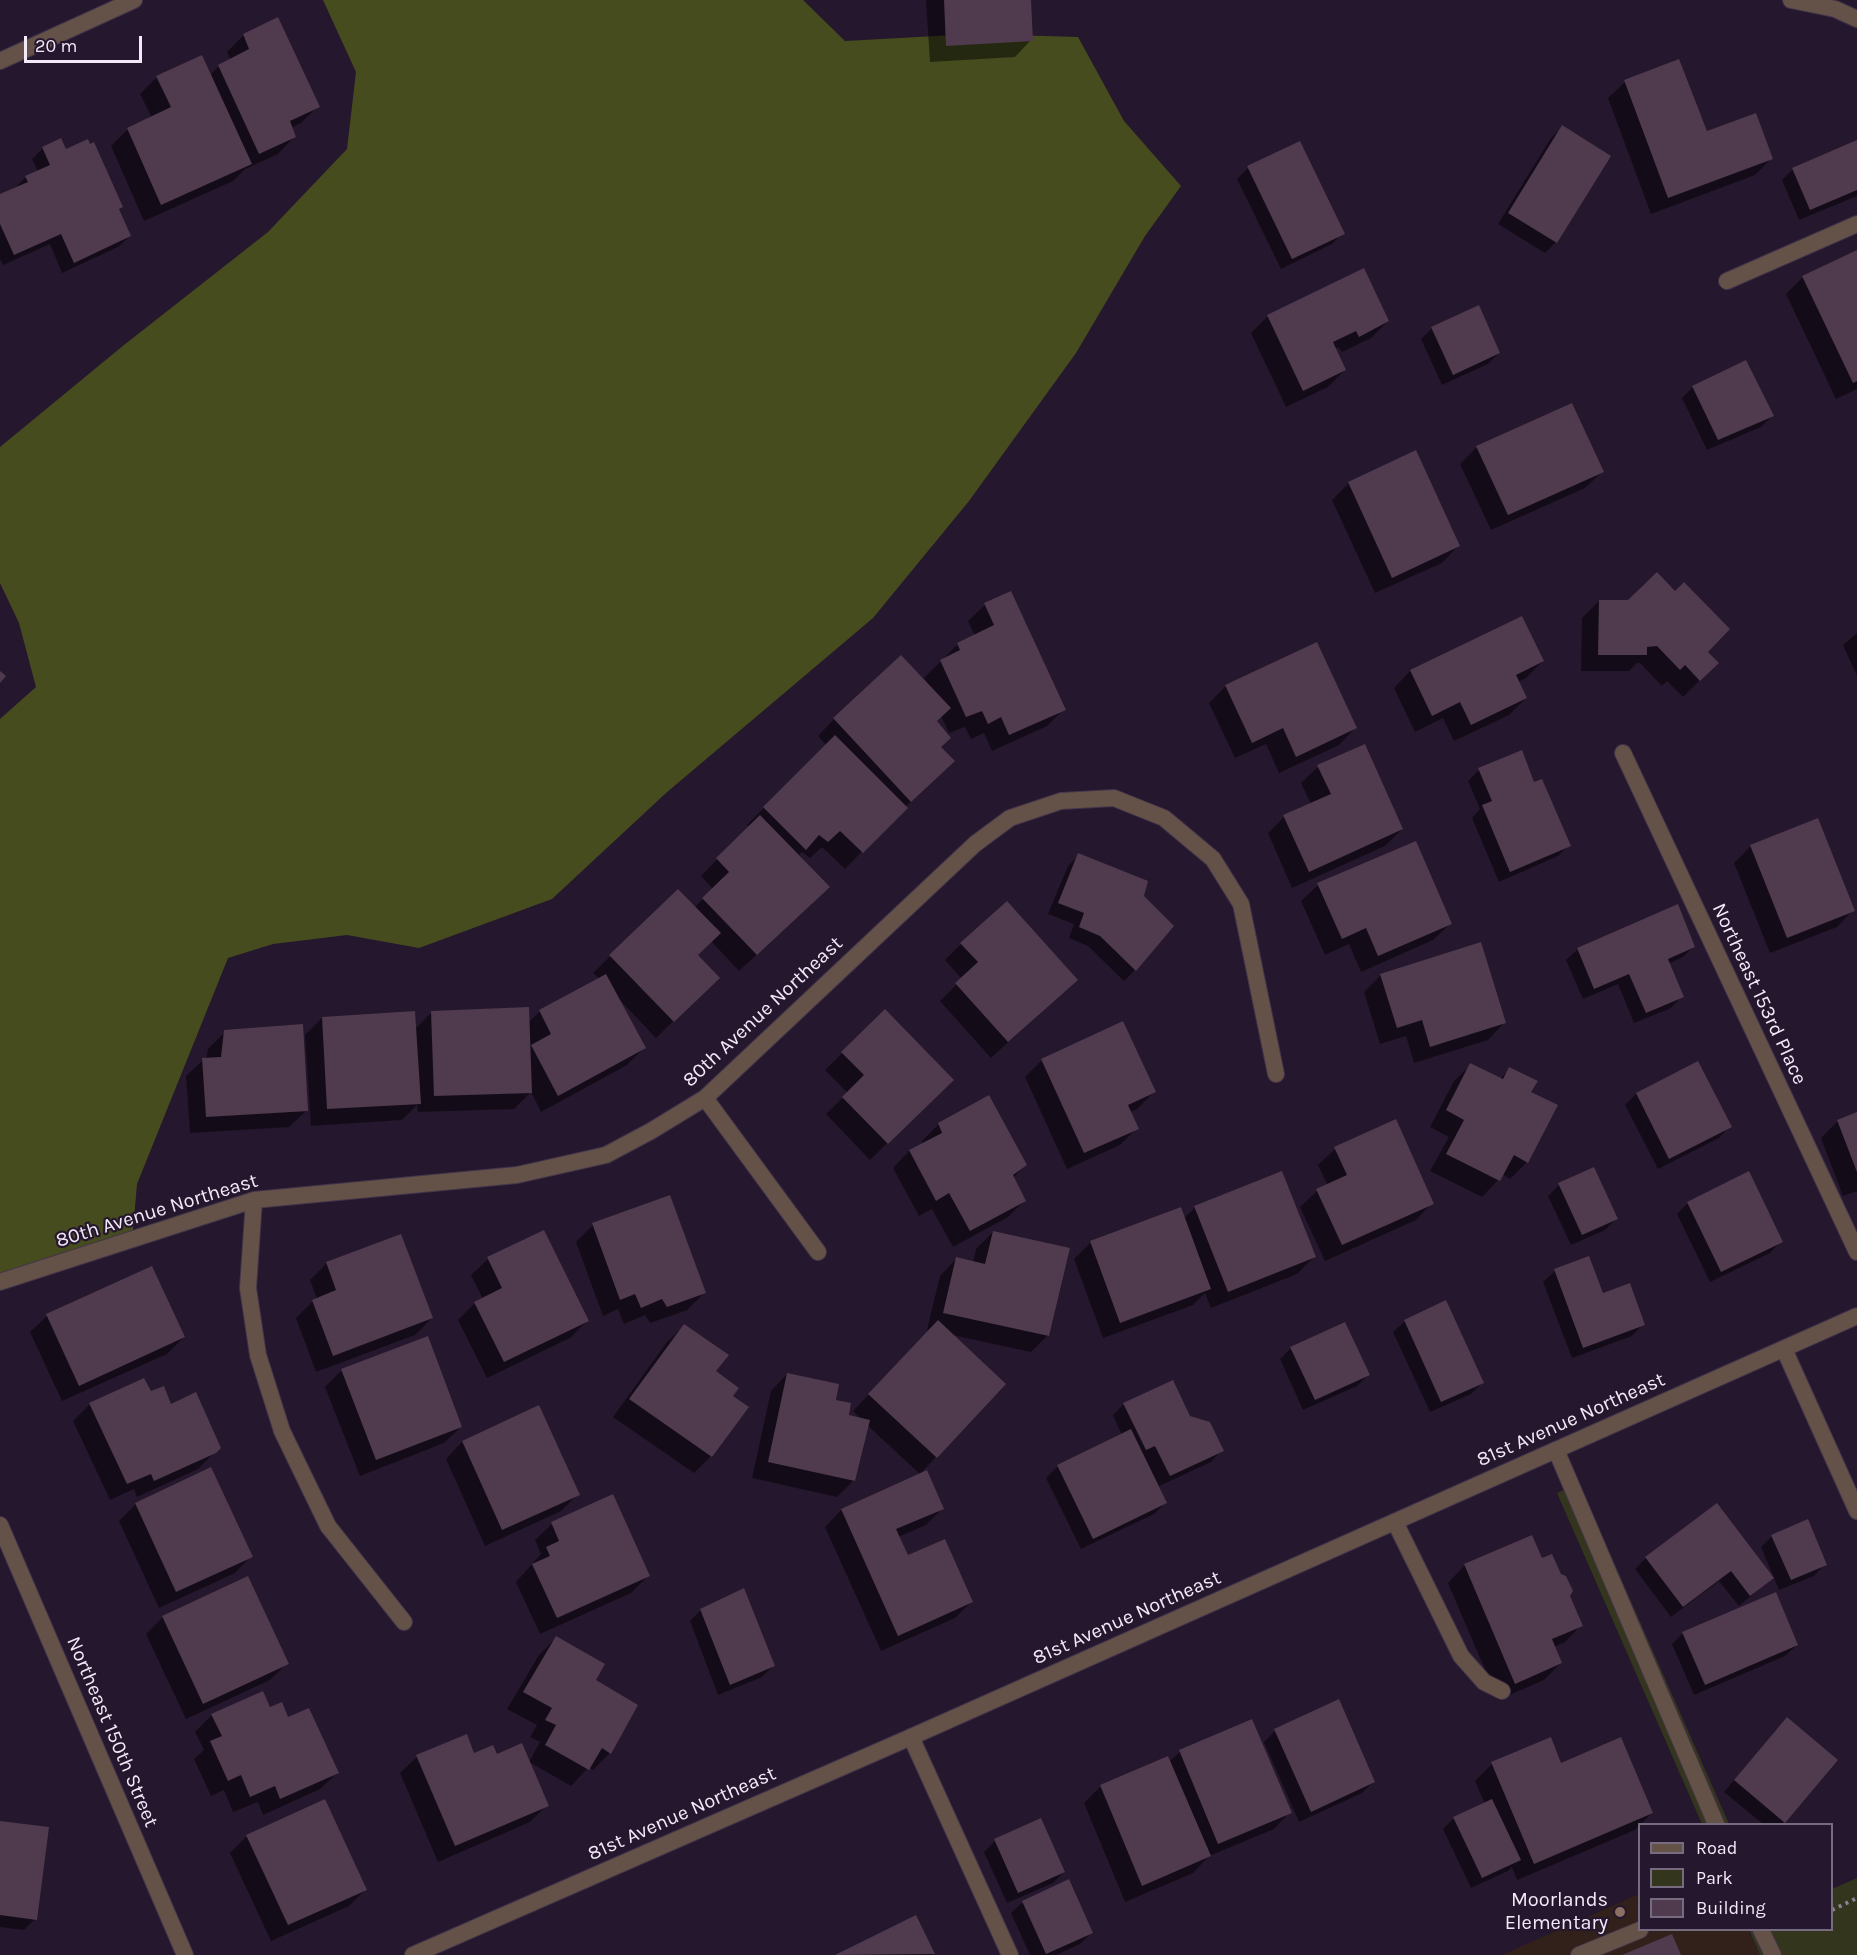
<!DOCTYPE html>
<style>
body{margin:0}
#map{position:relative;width:1857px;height:1955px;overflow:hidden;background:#25172d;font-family:Karla,sans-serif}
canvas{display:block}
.legend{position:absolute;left:1638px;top:1823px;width:195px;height:108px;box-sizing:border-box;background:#25172d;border:2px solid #776b7f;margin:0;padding:8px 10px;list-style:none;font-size:18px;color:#f3e9f9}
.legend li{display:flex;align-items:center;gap:12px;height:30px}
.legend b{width:30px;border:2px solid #776b7f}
.scale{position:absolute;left:24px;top:36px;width:118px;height:27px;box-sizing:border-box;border:3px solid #f3e9f9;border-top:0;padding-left:8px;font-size:18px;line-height:21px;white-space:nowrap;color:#f3e9f9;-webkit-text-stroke:4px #25172d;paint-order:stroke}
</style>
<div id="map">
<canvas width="1857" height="1955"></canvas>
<ul class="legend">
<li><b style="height:8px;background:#645148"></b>Road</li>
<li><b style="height:16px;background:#33361d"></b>Park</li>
<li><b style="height:16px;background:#503a4e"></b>Building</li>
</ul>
<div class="scale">20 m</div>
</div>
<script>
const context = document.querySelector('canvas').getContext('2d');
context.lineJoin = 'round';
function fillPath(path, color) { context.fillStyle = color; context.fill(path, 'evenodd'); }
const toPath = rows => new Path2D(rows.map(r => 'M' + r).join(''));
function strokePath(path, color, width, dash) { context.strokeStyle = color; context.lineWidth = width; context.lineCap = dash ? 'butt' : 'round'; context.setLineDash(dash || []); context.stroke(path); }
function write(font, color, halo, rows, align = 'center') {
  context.font = font + ' Karla,sans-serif'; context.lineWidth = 4.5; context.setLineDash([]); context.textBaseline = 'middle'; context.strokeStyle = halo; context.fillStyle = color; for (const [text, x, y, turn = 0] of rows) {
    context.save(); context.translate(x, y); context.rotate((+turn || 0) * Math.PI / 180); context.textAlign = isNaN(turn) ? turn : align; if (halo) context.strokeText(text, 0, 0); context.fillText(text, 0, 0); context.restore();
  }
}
const education = toPath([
 [1639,1894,1640,1930,1748,1930,1760,1955,1502,1955]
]);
const green = toPath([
 [1579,1483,1729,1824,1702,1824,1557,1493],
 [1857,1878,1857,1955,1760,1955,1749,1930,1832,1930,1832,1889]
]);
const forest = toPath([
 [323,0,803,0,845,41,973,34,1078,37,1124,121,1181,186,1145,236,1076,353,969,501,873,618,666,793,552,899,419,948,347,935,273,944,228,958,137,1184,132,1241,0,1282,0,719,36,687,19,623,0,583,0,447,124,345,268,232,347,149,356,72]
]);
const shadow = toPath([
 [926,0,1029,0,1031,40,1015,57,930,62],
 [244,35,318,106,301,123,291,128,294,137,278,154,245,169,233,181,144,221,111,146,128,129,152,118,140,94,157,77,210,75,219,66,231,60,227,52],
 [1625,82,1706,133,1772,158,1755,175,1651,214,1608,98],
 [1562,127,1556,242,1545,253,1498,224,1551,138],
 [1857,142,1857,196,1799,220,1782,180,1793,169],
 [43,148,65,151,118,210,130,236,118,247,62,273,50,244,3,265,0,259,0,196,15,188,26,177,38,172,32,159],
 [1248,168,1343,233,1332,244,1281,269,1237,179],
 [1857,251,1857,389,1836,399,1786,294,1803,277],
 [1363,270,1388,321,1371,338,1342,352,1338,347,1334,349,1345,370,1328,387,1286,407,1251,333,1267,317],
 [1432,328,1499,353,1488,364,1442,385,1421,339],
 [1693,387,1772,416,1761,427,1707,450,1682,398],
 [1477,447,1602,472,1585,488,1491,530,1460,464],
 [1349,483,1458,546,1442,563,1375,593,1332,500],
 [1010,593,1064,709,1047,726,992,751,984,733,971,739,965,727,949,733,941,716,935,722,940,747,936,778,905,807,845,869,822,847,810,858,802,852,798,856,812,904,739,971,711,941,696,956,701,994,656,1038,618,998,644,1048,627,1065,541,1112,531,1092,514,1109,418,1112,417,1105,402,1120,311,1126,305,1035,322,1018,415,1029,432,1012,528,1023,539,1012,600,979,593,973,678,891,694,908,713,889,701,876,749,827,747,825,826,745,818,736,834,719,927,684,924,678,958,644,975,636,968,621,985,605],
 [1599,601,1629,601,1706,652,1717,663,1683,697,1667,681,1662,686,1640,663,1637,663,1629,671,1581,671,1582,618],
 [1521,618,1543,661,1526,678,1518,682,1526,698,1509,715,1454,741,1443,718,1415,732,1394,688,1410,671],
 [1857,633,1857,676,1843,645],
 [1226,686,1355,728,1339,745,1279,773,1266,744,1235,758,1209,703],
 [1318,767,1402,829,1385,846,1292,888,1268,833,1284,817,1311,804,1301,783],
 [1479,770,1533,784,1569,845,1558,856,1499,882,1472,818,1480,809,1468,781],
 [1751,846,1853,910,1837,927,1770,953,1734,863],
 [1079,855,1142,896,1135,970,1124,981,1088,946,1069,938,1074,924,1048,914,1068,866],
 [1318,885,1450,924,1433,940,1361,972,1349,944,1325,955,1301,901],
 [961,944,1076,980,991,1058,940,1001,962,979,945,960],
 [1694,946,1683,957,1668,964,1682,996,1671,1008,1634,1023,1618,984,1583,999,1566,960,1578,949],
 [1381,975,1504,1023,1488,1040,1414,1063,1406,1036,1380,1044,1364,992],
 [885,1011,952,1080,870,1160,826,1114,848,1093,825,1070],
 [225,1032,306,1111,289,1127,190,1133,186,1076,203,1060,206,1059,208,1049],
 [1042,1060,1154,1092,1137,1109,1130,1112,1137,1128,1120,1145,1067,1169,1025,1077],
 [1471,1065,1500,1079,1510,1069,1529,1093,1527,1162,1510,1179,1502,1174,1498,1180,1482,1197,1430,1171,1449,1137,1430,1127,1454,1081],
 [1636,1094,1730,1126,1719,1138,1658,1169,1625,1105],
 [1857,1114,1857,1191,1843,1196,1821,1138,1838,1121],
 [939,1124,1025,1165,1013,1178,1025,1200,1008,1217,953,1247,932,1209,919,1216,893,1168,909,1151,923,1144,922,1141],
 [1335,1149,1432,1203,1416,1220,1325,1261,1300,1207,1317,1191,1328,1186,1318,1165],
 [1593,1169,1616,1219,1605,1230,1571,1245,1548,1196,1559,1185],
 [1688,1203,1781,1241,1770,1253,1710,1282,1677,1214],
 [1195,1208,1314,1257,1297,1274,1211,1308,1205,1293,1193,1305,1103,1338,1074,1259,1091,1242,1184,1218],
 [593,1225,704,1293,687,1310,650,1323,645,1315,624,1324,618,1309,603,1316,576,1242],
 [993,1232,1048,1335,1031,1352,952,1335,936,1457,920,1474,867,1425,854,1480,837,1497,752,1478,771,1391,787,1374,834,1401,847,1416,862,1420,853,1411,930,1330,927,1330,940,1276,956,1259,973,1263,976,1249],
 [488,1259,587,1321,570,1338,487,1378,458,1320,475,1303,483,1299,471,1275],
 [327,1263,432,1318,415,1335,316,1372,296,1318,313,1301,317,1299,310,1280],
 [1555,1271,1602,1295,1643,1324,1632,1336,1572,1358,1543,1282],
 [47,1316,184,1337,167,1354,62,1401,30,1332],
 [1405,1321,1482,1383,1471,1394,1430,1412,1393,1332],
 [684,1326,731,1397,711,1456,694,1473,613,1417,667,1342],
 [1291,1348,1368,1375,1357,1386,1303,1410,1280,1359],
 [342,1370,461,1427,444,1443,360,1476,325,1387],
 [150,1393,170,1406,219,1448,198,1469,137,1497,134,1489,110,1500,73,1421,90,1404],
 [1124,1404,1188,1417,1222,1450,1211,1462,1157,1487,1165,1503,1154,1514,1081,1549,1046,1478,1057,1467,1122,1435,1113,1415],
 [538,1407,578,1494,561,1511,485,1546,446,1459,462,1442],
 [926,1472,943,1508,926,1525,898,1537,907,1557,972,1601,955,1618,881,1651,825,1527,841,1510],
 [136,1504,251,1556,235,1573,159,1608,119,1521],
 [1717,1505,1772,1578,1739,1606,1719,1581,1671,1617,1635,1569,1646,1558],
 [552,1524,648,1576,631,1593,540,1634,516,1582,541,1554,535,1540],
 [1772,1536,1825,1564,1814,1576,1779,1590,1761,1547],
 [1531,1537,1542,1560,1568,1596,1581,1625,1565,1642,1554,1647,1561,1663,1544,1680,1498,1700,1448,1583,1464,1566],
 [701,1610,773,1666,762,1677,718,1695,690,1621],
 [163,1617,287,1663,270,1680,186,1719,146,1634],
 [1683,1633,1797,1645,1785,1656,1694,1695,1672,1644],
 [556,1638,593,1681,610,1753,593,1770,589,1767,571,1786,529,1762,540,1742,530,1737,537,1725,507,1709,539,1655],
 [269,1709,287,1719,337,1773,320,1789,263,1815,258,1802,233,1812,224,1790,211,1796,194,1759,204,1750,195,1732,212,1715],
 [1252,1721,1290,1812,1274,1829,1209,1856,1193,1873,1125,1902,1084,1803,1100,1787,1168,1758,1169,1762,1180,1752],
 [1776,1730,1836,1761,1782,1824,1763,1824,1724,1792],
 [1275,1731,1373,1782,1362,1793,1299,1822,1264,1742],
 [1550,1739,1560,1765,1652,1813,1635,1830,1517,1880,1512,1867,1508,1871,1471,1888,1443,1829,1454,1818,1485,1804,1475,1781,1492,1764],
 [473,1755,496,1756,547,1805,530,1822,438,1862,400,1773,417,1757],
 [0,1822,35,1919,24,1930,0,1927],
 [247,1836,365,1890,349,1906,271,1941,230,1853],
 [995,1841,1064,1872,1053,1883,1007,1903,984,1852],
 [1023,1902,1091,1933,1080,1944,1056,1955,1030,1955,1011,1913],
 [916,1917,933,1954,932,1955,839,1955]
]);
const building = toPath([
 [944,0,1031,0,1033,41,946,46],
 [278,17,320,107,290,121,296,137,259,154,218,65,249,49,243,34],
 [202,55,252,164,161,205,127,128,171,107,156,76],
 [1679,59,1707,131,1756,113,1773,159,1668,198,1624,80],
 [1562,125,1611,156,1557,243,1508,213],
 [61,138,66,149,88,139,90,144,94,142,123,207,119,209,131,236,74,263,61,234,14,255,0,224,0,194,28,182,25,176,50,165,42,147],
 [1857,140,1857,190,1810,210,1792,168],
 [1300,141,1345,234,1292,259,1247,166],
 [1857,250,1857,381,1853,383,1802,276],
 [1364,268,1389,321,1359,337,1356,331,1333,342,1346,370,1303,391,1267,315],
 [1479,305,1500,353,1453,375,1431,327],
 [1746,360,1774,416,1718,440,1692,386],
 [1572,403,1604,472,1508,515,1476,446],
 [1416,450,1460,546,1392,578,1348,482],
 [1657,572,1675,591,1684,582,1730,629,1708,652,1719,663,1700,681,1685,665,1680,670,1657,646,1647,647,1647,655,1598,655,1599,600,1628,600],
 [1011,591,1066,710,1009,735,1001,717,988,724,982,711,966,717,940,660,960,650,957,643,994,625,984,603],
 [1522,616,1544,661,1516,675,1527,698,1471,725,1460,702,1432,716,1410,670],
 [1317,642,1357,728,1296,757,1283,728,1252,743,1225,685],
 [901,655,951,708,937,721,951,738,941,747,955,761,911,802,833,718],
 [0,671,6,676,0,683],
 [835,735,908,808,863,853,840,831,828,842,819,835,806,850,763,807],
 [1365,744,1403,829,1309,872,1283,815,1331,794,1317,765],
 [1522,750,1534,782,1542,779,1571,846,1510,872,1482,805,1492,801,1478,768],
 [760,815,830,887,757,955,702,898,729,872,716,858],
 [1818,818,1855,911,1787,938,1750,845],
 [1416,841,1452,924,1378,956,1366,928,1342,939,1317,883],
 [1078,853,1148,881,1144,896,1174,926,1136,971,1100,936,1079,927,1084,913,1058,903],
 [678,889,721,933,698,955,720,978,674,1022,609,955],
 [1007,901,1078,980,1008,1042,955,983,978,962,960,943],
 [1678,904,1695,947,1668,959,1684,997,1646,1013,1629,974,1594,989,1577,948],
 [1481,942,1506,1023,1430,1047,1422,1020,1397,1028,1380,974],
 [606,974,646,1048,558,1096,531,1045,551,1034,539,1010],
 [529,1007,532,1093,434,1096,431,1011],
 [885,1009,954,1080,888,1144,842,1097,864,1075,841,1052],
 [415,1011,421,1104,327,1109,322,1017],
 [1123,1021,1156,1092,1128,1105,1139,1129,1084,1153,1041,1059],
 [303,1024,308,1111,206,1117,202,1058,221,1057,224,1030],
 [1698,1061,1732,1127,1669,1159,1636,1093],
 [1470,1063,1503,1079,1509,1067,1538,1081,1531,1092,1558,1105,1528,1163,1514,1155,1500,1181,1446,1154,1464,1120,1446,1110],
 [989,1095,1027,1165,1013,1175,1026,1201,970,1231,949,1193,936,1201,909,1150,942,1133,938,1123],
 [1857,1112,1857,1172,1837,1120],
 [1396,1119,1434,1204,1342,1245,1316,1189,1347,1175,1334,1147],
 [1594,1167,1618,1219,1582,1235,1558,1183],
 [1282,1171,1316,1257,1228,1292,1194,1206],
 [1749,1171,1783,1242,1721,1272,1687,1202],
 [670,1195,706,1293,667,1307,662,1299,641,1308,635,1294,620,1300,592,1223],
 [1181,1207,1211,1289,1120,1323,1090,1241],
 [544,1230,589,1321,504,1362,474,1302,502,1288,487,1257],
 [993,1231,1070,1248,1049,1336,943,1313,956,1257,985,1264],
 [401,1234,433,1318,333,1356,312,1300,336,1290,326,1262],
 [1589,1256,1603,1293,1630,1283,1645,1325,1583,1348,1554,1269],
 [152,1266,185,1337,79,1386,46,1314],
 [1446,1300,1484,1383,1441,1402,1404,1320],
 [938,1320,1006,1384,937,1458,868,1394],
 [1345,1322,1370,1375,1315,1400,1290,1347],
 [684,1324,729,1355,716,1371,739,1388,733,1396,749,1407,712,1457,629,1399],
 [428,1336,462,1427,376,1460,341,1369],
 [787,1373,839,1384,836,1400,851,1403,849,1415,870,1420,855,1481,768,1462],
 [144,1378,151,1391,164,1386,171,1404,196,1392,221,1448,216,1453,154,1481,151,1474,127,1484,89,1403],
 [1173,1380,1190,1416,1210,1422,1224,1451,1170,1476,1155,1446,1146,1450,1123,1403],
 [539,1405,580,1495,502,1530,462,1441],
 [1131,1429,1167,1503,1093,1539,1057,1465],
 [211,1467,253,1557,176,1592,135,1503],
 [927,1470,944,1509,896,1529,908,1555,945,1539,973,1602,898,1636,841,1509],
 [613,1494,650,1576,557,1618,532,1564,550,1556,546,1547,559,1541,551,1522],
 [1717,1503,1774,1578,1750,1596,1731,1571,1683,1607,1645,1557],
 [1808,1519,1827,1565,1791,1580,1771,1535],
 [1532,1535,1542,1558,1552,1554,1561,1574,1566,1576,1573,1591,1570,1596,1583,1626,1552,1639,1562,1663,1515,1684,1464,1564],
 [248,1576,289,1664,203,1704,162,1616],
 [744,1588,775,1666,730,1685,700,1609],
 [1776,1592,1798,1645,1705,1685,1682,1632],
 [556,1636,605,1664,596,1680,638,1705,611,1754,602,1748,589,1770,545,1745,556,1725,545,1720,552,1708,523,1692],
 [263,1691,270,1707,282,1702,288,1717,309,1708,339,1773,280,1799,275,1786,250,1797,241,1775,228,1781,210,1741,222,1736,211,1714],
 [1339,1699,1375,1782,1311,1812,1274,1729],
 [1787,1717,1838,1760,1785,1823,1734,1780],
 [1252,1719,1292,1813,1218,1844,1179,1750],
 [467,1734,474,1753,493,1745,497,1754,522,1743,549,1806,455,1846,416,1755],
 [1551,1737,1561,1763,1621,1737,1653,1813,1534,1864,1491,1762],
 [1168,1756,1211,1856,1142,1886,1100,1785],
 [325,1799,367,1890,288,1925,246,1835],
 [1492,1799,1521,1860,1482,1878,1453,1817],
 [1041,1818,1065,1872,1018,1893,994,1839],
 [0,1821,49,1827,37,1920,0,1915],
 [1069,1879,1093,1933,1046,1954,1022,1901],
 [916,1915,935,1954,835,1955],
 [1672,1934,1681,1955,1622,1955]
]);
const path = toPath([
 [1832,1910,1857,1898]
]);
const service = toPath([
 [1727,281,1857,224],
 [1556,1450,1716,1824],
 [1395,1522,1461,1656,1484,1682,1502,1691],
 [911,1737,1010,1955],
 [1761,1930,1773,1955],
 [1579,1955,1640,1930]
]);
const minor = toPath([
 [0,61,134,0],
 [1623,753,1857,1252],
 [705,1098,818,1252],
 [254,1200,248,1288,258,1355,282,1431,328,1526,404,1622],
 [0,1282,254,1200,517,1175,606,1155,651,1131,705,1098,975,844,1010,818,1061,801,1114,798,1164,818,1213,859,1241,904,1276,1074],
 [1784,1349,1857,1511],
 [0,1525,185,1955],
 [413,1955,911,1737,1857,1316]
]);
const tertiary = toPath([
 [1791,0,1835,9,1857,19]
]);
const markers = [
 [1620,1912,6,"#8d6e63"]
];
const streetNames = [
 ["Northeast 153rd Place",1759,994,65],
 ["80th Avenue Northeast",763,1012,-43],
 ["80th Avenue Northeast",157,1211,-17],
 ["81st Avenue Northeast",1571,1420,-24],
 ["81st Avenue Northeast",1127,1618,-24],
 ["Northeast 150th Street",112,1732,67],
 ["81st Avenue Northeast",682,1814,-24]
];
const poiNames = [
 ["Moorlands",1608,1900],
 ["Elementary",1608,1923]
];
fillPath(education, '#32201a');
fillPath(green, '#33361d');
fillPath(forest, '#474c1e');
fillPath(shadow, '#0007');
fillPath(building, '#503a4e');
strokePath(service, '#42344a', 18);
strokePath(minor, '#42344a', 18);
strokePath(tertiary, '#42344a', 18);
strokePath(path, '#8c8093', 4, [3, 4.5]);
strokePath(service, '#645148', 16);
strokePath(minor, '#645148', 16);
strokePath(tertiary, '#645148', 16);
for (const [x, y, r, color] of markers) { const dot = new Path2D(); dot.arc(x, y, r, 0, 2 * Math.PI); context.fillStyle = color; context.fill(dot); strokePath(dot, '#25172d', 2); }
write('20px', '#f3e9f9', '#25172d', streetNames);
write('20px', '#f3e9f9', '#25172d', poiNames, 'right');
</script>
